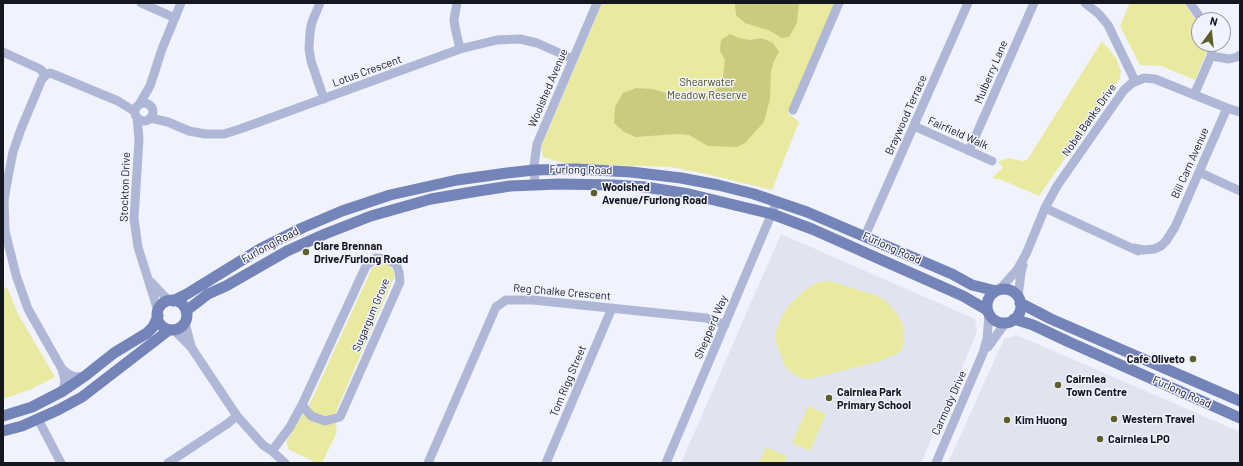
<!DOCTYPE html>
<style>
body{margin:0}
#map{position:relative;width:1243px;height:466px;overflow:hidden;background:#f0f3fe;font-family:Barlow,sans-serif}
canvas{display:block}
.frame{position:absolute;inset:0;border:4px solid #141720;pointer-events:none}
.north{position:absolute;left:1191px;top:12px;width:40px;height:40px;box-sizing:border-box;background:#f0f3fe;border:1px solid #989ba5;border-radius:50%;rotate:15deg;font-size:11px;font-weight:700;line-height:16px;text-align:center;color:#141720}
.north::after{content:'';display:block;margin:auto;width:14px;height:18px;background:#5e5e2a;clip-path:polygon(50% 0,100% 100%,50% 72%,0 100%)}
</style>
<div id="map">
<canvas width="1243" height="466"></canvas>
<div class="frame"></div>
<div class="north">N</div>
</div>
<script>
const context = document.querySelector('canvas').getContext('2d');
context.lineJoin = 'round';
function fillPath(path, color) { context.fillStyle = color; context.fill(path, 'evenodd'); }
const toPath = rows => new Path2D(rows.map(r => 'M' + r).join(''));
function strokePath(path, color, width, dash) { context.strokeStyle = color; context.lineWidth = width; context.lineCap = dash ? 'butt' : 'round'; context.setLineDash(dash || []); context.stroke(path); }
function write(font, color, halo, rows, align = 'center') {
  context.font = font + ' Barlow,sans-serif'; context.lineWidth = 3; context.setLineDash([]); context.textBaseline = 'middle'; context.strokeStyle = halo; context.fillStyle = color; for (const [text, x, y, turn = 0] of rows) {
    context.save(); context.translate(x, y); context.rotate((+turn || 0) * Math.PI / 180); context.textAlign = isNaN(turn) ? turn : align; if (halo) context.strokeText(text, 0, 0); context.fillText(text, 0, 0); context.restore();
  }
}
const built = toPath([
 [781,234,975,319,977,332,921,463,681,463],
 [1017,335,1240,432,1240,463,948,463,1004,339]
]);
const green = toPath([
 [602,3,835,3,788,113,799,122,772,190,706,174,671,167,569,164,552,160,543,157,541,147],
 [1130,3,1184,3,1199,25,1199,44,1208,44,1207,51,1195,80,1161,66,1140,65,1120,26],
 [1102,41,1116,58,1121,71,1120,78,1039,196,1002,180,992,178,1003,167,998,162,1008,158,1023,161,1027,160],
 [382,263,387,264,392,268,394,273,394,278,337,409,336,434,322,463,317,463,289,450,286,442,312,399,372,268],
 [827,281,833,282,875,295,886,301,898,315,904,329,904,345,899,353,880,361,810,379,800,378,789,371,784,364,776,342,776,331,781,318,789,305,805,290,816,283],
 [7,287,18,314,55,377,29,390,3,399,3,289],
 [808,406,826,414,810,451,792,443],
 [766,447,787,456,784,463,759,463]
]);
const water = toPath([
 [736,3,799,3,797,23,789,37,782,38,770,31,745,23,736,15,735,5],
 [730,34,739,38,750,40,762,38,773,43,779,52,774,61,771,71,770,99,764,122,745,143,737,147,708,146,689,135,677,134,636,137,624,132,614,123,615,107,623,93,636,88,652,89,691,100,705,98,716,90,723,77,725,60,720,51,721,40]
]);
const minor = toPath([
 [141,3,175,18],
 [320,3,312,22,310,32,309,49,311,61,324,99],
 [457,3,454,19,455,27,460,49],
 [1085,3,1099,14,1108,25,1135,81],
 [1190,3,1202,20],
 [3,52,40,69,46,75],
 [1211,56,1229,59,1237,57,1240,55],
 [1194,95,1211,56,1213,44],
 '135 112a9 9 0 1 1 18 0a9 9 0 1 1-18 0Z',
 [140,103,150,86,162,49,181,3],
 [793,110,839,3],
 [137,118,139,139,134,219,138,247,158,311],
 [150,118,168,122,189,131,205,134,224,134,240,129,460,49,497,40,520,39,537,43,573,59],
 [914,126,992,161],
 [969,151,1034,3],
 [1199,172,1240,191],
 [535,184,534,165,537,144,597,3],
 [1045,208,1138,251],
 [865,236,968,3],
 [1134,248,1144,250,1154,249,1161,246,1166,241,1175,227,1227,108],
 [151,282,169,301],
 [1000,289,1017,270,1026,254,1045,208,1057,186,1124,90,1132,83,1144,78,1155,79,1227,108,1240,112],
 [1018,297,1021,273,1023,265],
 [185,323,191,346],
 [174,330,191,347,237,416,263,445,272,451,285,463],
 [988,347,1006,322],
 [62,369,70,375,76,377,85,376],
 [63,391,65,381,62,369,28,309,16,275,5,231,4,201,6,188,13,152,21,129,42,79,46,75,50,73,53,74,118,101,134,111],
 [38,419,61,463],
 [272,451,290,427,302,405,366,266,376,258,386,259,396,264,399,272,400,282,340,417,325,421,311,416,302,405],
 [168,463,227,424,237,416],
 [428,463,496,307,506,300,533,300,706,318,725,325],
 [546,463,612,308],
 [666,463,777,201],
 [936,463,983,353,987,339,989,314]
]);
const major = toPath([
 '987 306a17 17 0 1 1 34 0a17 17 0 1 1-34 0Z',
 '157 315a15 15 0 1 1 30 0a15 15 0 1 1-30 0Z',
 [173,301,187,294,260,249,302,228,342,211,390,195,457,180,507,173,534,170,576,169,631,172,681,178,718,185,754,194,807,212,952,274,972,285,996,291],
 [1020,303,1051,319,1240,401],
 [186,311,208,294,226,286,287,251,325,234,371,216,431,199,472,192,510,186,559,184,614,185,645,187,689,194,772,214,812,229,875,257,963,296,987,310],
 [1014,319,1033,325,1069,342,1240,418],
 [3,416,32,407,63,391,85,376,114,353,147,333,153,327,158,316],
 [3,431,22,426,58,410,82,397,169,330]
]);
const markers = [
 [594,193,4,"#5e5e2a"],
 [306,252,4,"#5e5e2a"],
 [1193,359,4,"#5e5e2a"],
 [1058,385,4,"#5e5e2a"],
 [829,398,4,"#5e5e2a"],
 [1114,419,4,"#5e5e2a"],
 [1007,420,4,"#5e5e2a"],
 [1100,439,4,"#5e5e2a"]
];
const streetNames = [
 ["Lotus Crescent",367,71,-20],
 ["Mulberry Lane",991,72,-67],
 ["Woolshed Avenue",548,88,-67],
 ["Braywood Terrace",906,115,-66],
 ["Nobel Banks Drive",1089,120,-55],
 ["Fairfield Walk",958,133,24],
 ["Bill Carn Avenue",1190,163,-66],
 ["Furlong Road",581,170,1],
 ["Stockton Drive",125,187,-88],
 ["Furlong Road",270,245,-28],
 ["Furlong Road",892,248,24],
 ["Reg Chalke Crescent",562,292,5],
 ["Sugargum Grove",371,315,-67],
 ["Shepperd Way",711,327,-67],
 ["Tom Rigg Street",568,381,-67],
 ["Furlong Road",1182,392,24],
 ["Carmody Drive",949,403,-66]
];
const parkNames = [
 ["Shearwater",707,82],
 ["Meadow Reserve",707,95]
];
const poiNames = [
 ["Woolshed",602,187],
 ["Avenue/Furlong Road",602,200],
 ["Clare Brennan",314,246],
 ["Drive/Furlong Road",314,259],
 ["Cafe Oliveto",1185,359,"right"],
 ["Cairnlea",1066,379],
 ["Town Centre",1066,392],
 ["Cairnlea Park",837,392],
 ["Primary School",837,405],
 ["Western Travel",1122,419],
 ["Kim Huong",1015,420],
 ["Cairnlea LPO",1108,439]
];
fillPath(built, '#e0e3f0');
fillPath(green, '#e9eaa0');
fillPath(water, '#cbcb7f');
strokePath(minor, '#aeb7d6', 9);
strokePath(major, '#7484b9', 11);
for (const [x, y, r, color] of markers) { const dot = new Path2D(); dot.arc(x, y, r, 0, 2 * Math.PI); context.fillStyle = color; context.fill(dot); strokePath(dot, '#f0f3fe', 1.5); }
write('11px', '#141720', '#f0f3fe', streetNames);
write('11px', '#504f15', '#f0f3fe', parkNames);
write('bold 11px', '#141720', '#f0f3fe', poiNames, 'left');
</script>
